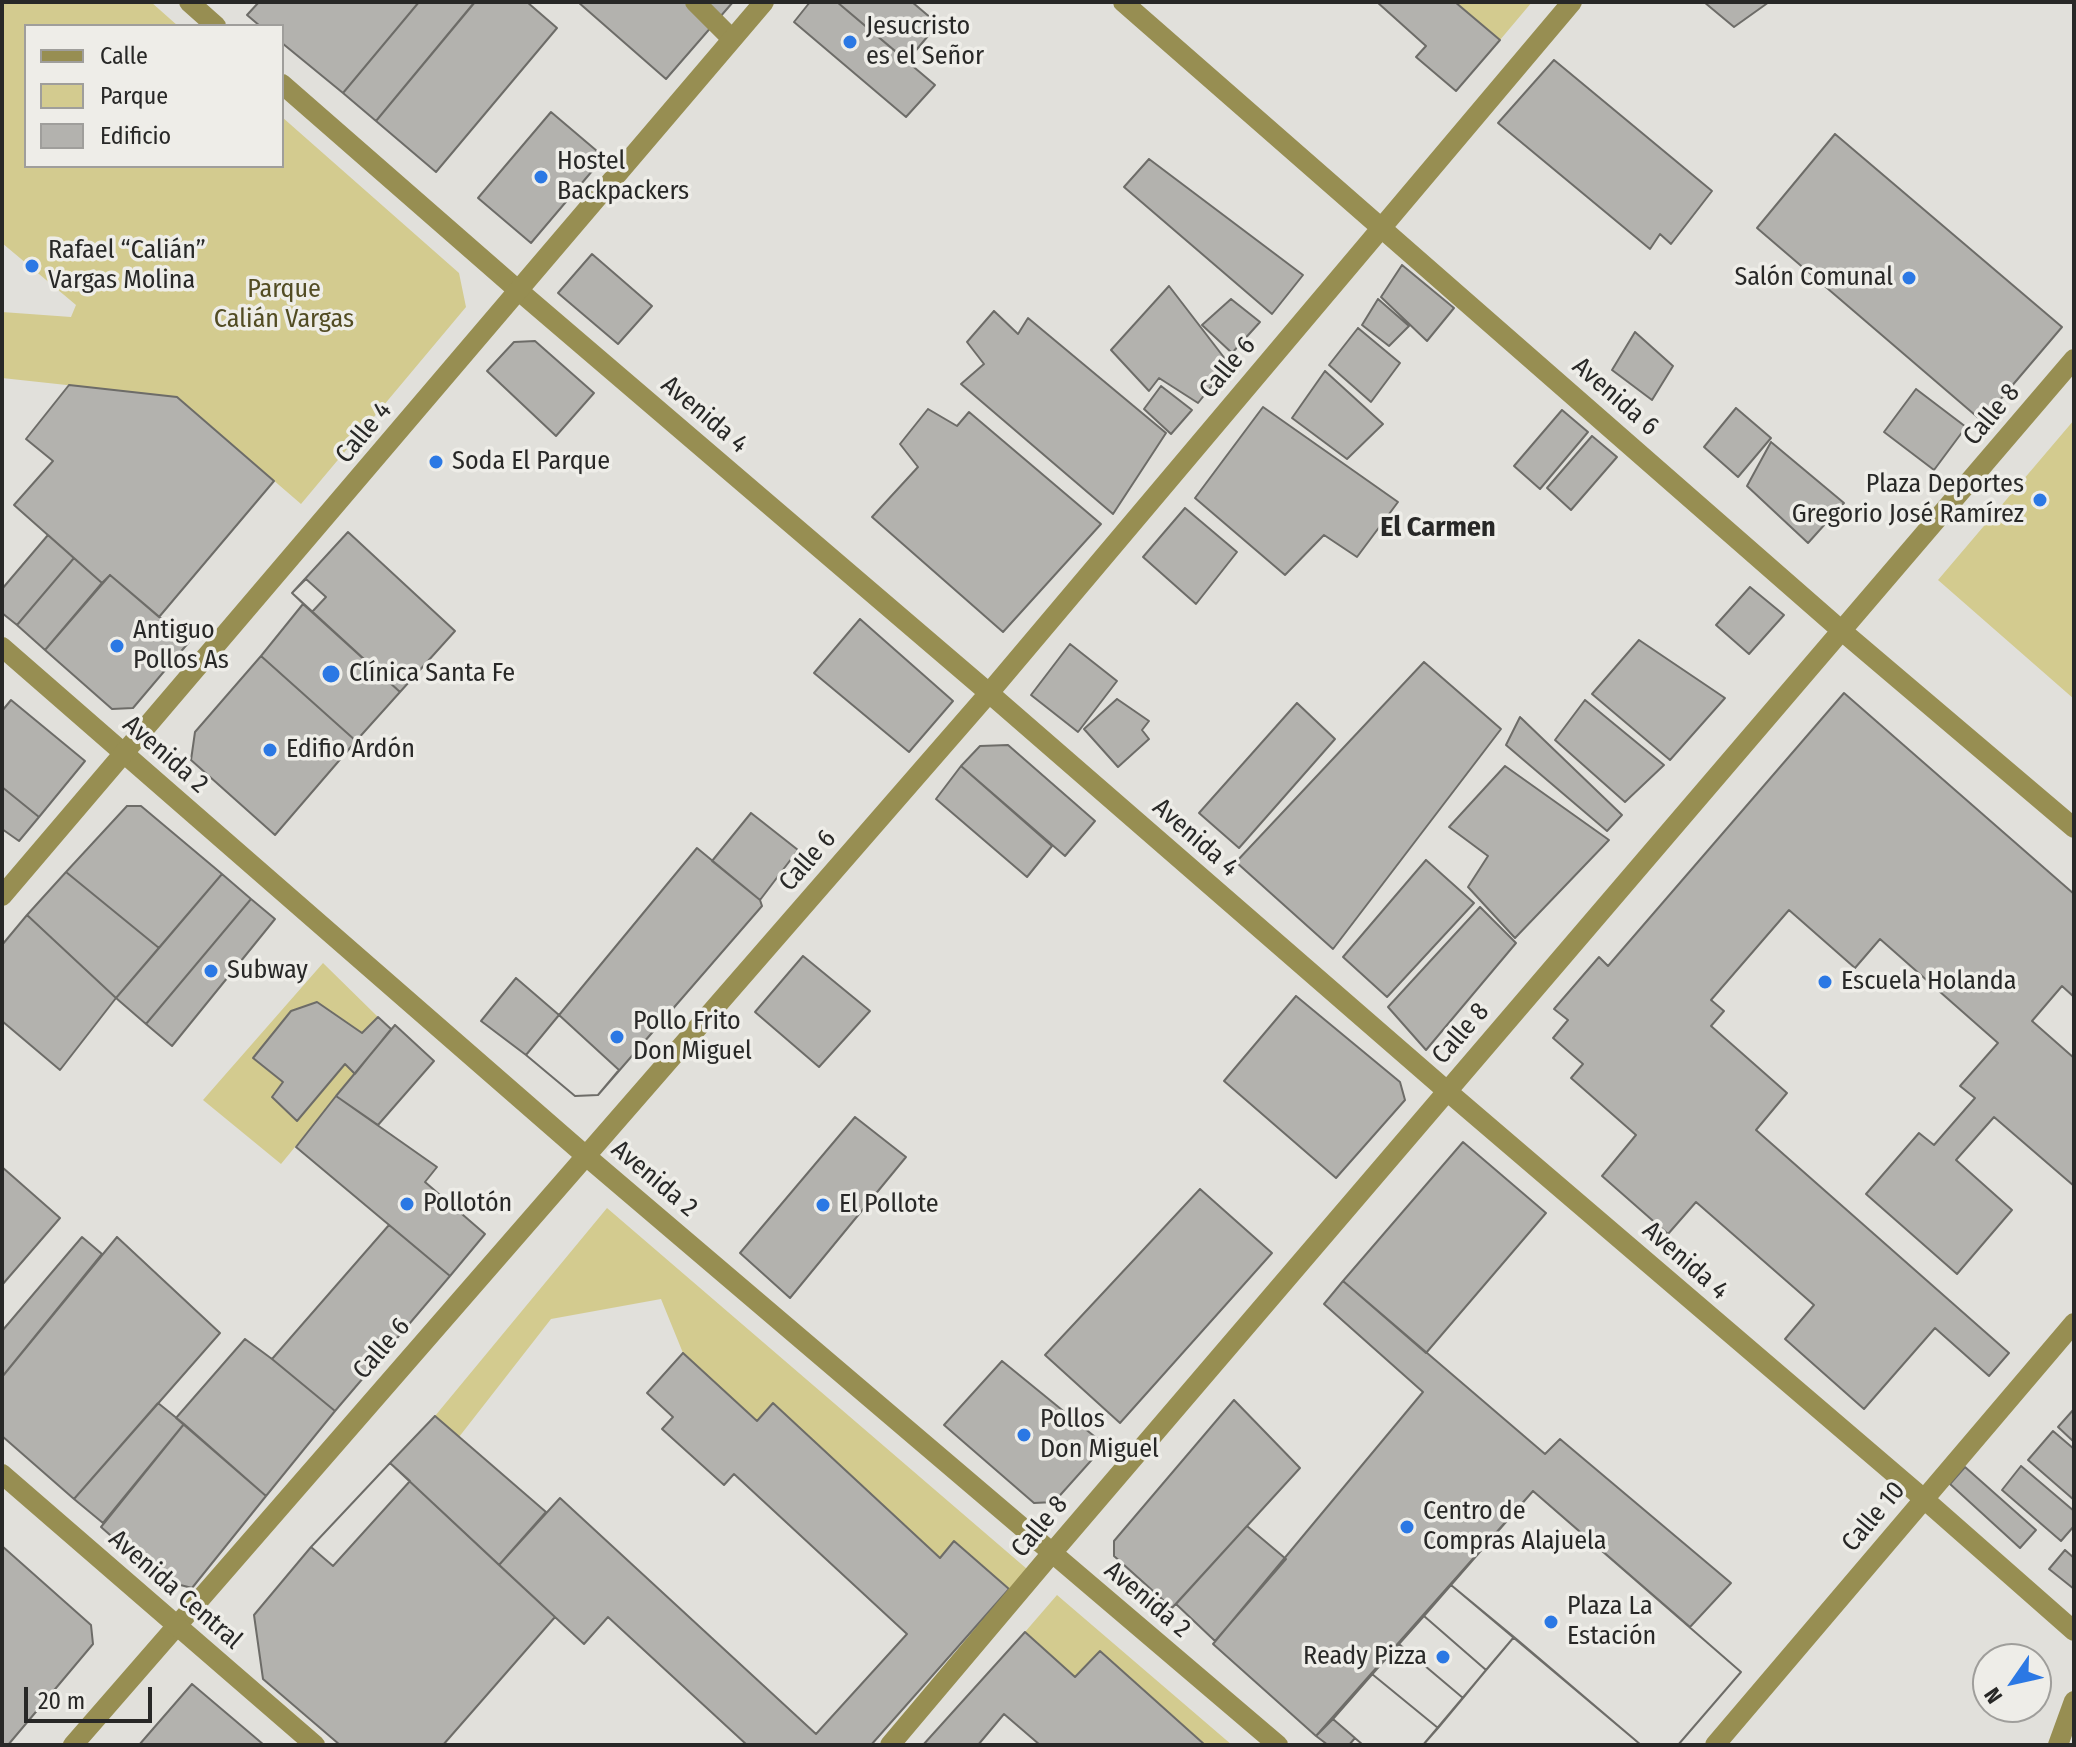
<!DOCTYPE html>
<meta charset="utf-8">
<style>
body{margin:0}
#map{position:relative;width:2076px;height:1747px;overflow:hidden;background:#e1e0db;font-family:"Fira Sans Condensed",sans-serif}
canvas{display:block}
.frame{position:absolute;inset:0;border:4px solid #282827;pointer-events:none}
.legend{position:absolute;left:24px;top:24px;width:260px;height:144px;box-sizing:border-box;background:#eeede8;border:2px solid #9f9e9b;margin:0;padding:10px 14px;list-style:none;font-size:24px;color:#282827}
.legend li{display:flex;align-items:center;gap:16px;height:40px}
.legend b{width:40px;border:2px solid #9f9e9b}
.north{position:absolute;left:1972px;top:1643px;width:80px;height:80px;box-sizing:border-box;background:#eeede8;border:2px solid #9f9e9b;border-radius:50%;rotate:236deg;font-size:22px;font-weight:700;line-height:32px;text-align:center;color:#282827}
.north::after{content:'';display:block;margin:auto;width:28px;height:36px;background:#2b78e4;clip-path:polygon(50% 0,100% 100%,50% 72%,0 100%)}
.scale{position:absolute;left:24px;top:1687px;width:128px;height:36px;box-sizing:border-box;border:4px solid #282827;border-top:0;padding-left:10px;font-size:24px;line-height:28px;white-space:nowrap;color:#282827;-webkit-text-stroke:6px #eeede8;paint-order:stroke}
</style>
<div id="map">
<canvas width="2076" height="1747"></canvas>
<div class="frame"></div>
<ul class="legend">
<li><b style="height:10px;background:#978e52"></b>Calle</li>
<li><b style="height:22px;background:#d3cb8f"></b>Parque</li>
<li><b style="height:22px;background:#b3b2ae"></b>Edificio</li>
</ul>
<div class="north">N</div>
<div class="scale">20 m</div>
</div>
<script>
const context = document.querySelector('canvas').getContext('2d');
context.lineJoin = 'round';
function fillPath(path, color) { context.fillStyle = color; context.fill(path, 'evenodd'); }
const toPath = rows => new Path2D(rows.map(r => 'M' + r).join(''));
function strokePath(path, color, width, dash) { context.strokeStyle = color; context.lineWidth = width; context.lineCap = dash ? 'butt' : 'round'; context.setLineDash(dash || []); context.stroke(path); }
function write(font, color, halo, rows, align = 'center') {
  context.font = font + ' "Fira Sans Condensed",sans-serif'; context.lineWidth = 7; context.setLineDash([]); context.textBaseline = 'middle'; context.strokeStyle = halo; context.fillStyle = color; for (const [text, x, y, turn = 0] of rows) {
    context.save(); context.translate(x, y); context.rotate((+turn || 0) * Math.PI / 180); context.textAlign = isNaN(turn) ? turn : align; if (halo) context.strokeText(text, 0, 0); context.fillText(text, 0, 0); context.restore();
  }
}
const green = toPath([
 [2,2,151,2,178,26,26,26,26,166,282,166,282,117,459,273,466,307,301,504,177,397,2,378,2,312,71,317,76,305,2,243],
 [1455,2,1532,2,1500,40],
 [2074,420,2074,699,1938,580],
 [323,963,378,1017,362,1033,317,1002,291,1011,254,1058,283,1082,272,1097,296,1121,345,1064,355,1074,281,1164,203,1100],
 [607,1208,1027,1569,1009,1589,953,1542,940,1558,773,1404,757,1421,683,1353,661,1299,551,1319,459,1437,435,1416],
 [1057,1595,1232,1745,1205,1745,1101,1652,1075,1677,1025,1632]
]);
const building = toPath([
 [259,2,419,2,343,93,282,43,282,26,260,26,247,15,259,2],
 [419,2,471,2,473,4,376,121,343,93,419,2],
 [475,2,527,2,557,28,436,172,376,121,475,2],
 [578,2,733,2,666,79,578,2],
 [810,2,837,2,935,85,906,117,794,22,810,2],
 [837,2,912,2,938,24,907,61,837,2],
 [1377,2,1455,2,1500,40,1456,91,1416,57,1426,46,1377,2],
 [1704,2,1769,2,1734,27,1704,2],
 [1554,60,1712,191,1671,244,1660,234,1650,249,1498,123,1554,60],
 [551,112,604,157,531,243,478,198,551,112],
 [1835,134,2062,327,1982,421,1757,228,1835,134],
 [1149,159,1303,275,1272,314,1124,187,1149,159],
 [592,254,652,306,618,344,558,293,592,254],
 [1402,265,1454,308,1427,341,1381,297,1402,265],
 [1169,286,1229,364,1198,403,1159,378,1149,391,1111,350,1169,286],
 [1231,299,1260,322,1232,353,1202,325,1231,299],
 [1378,299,1409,326,1389,346,1362,325,1378,299],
 [994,311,1018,334,1028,318,1166,433,1113,514,961,384,984,364,967,342,994,311],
 [1358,328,1400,363,1371,402,1329,365,1358,328],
 [1635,332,1673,366,1652,400,1612,370,1635,332],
 [535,341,594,393,556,436,487,371,514,342,535,341],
 [1325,371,1383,424,1347,459,1292,418,1325,371],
 [69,385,177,397,274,481,159,617,110,575,102,583,14,505,53,461,26,439,69,385],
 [1161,386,1192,410,1171,434,1144,409,1161,386],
 [1916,389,1966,427,1934,470,1884,432,1916,389],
 [1263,407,1398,502,1357,557,1324,535,1285,575,1195,498,1263,407],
 [1736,408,1771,438,1738,477,1704,447,1736,408],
 [928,409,957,426,969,412,1101,524,1003,632,872,517,918,467,900,444,928,409],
 [1562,410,1588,432,1540,489,1514,466,1562,410],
 [1592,436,1617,457,1571,510,1547,488,1592,436],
 [1771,442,1844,503,1808,543,1747,486,1771,442],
 [1185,508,1237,552,1196,604,1143,557,1185,508],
 [348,532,455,631,400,692,292,593,348,532],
 [48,535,74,558,17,625,2,613,2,589,48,535],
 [74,558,102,583,45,650,17,625,74,558],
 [110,575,189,642,133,708,112,709,45,650,110,575],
 [306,579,326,597,312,612,292,593,306,579],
 [1750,587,1784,615,1749,654,1716,625,1750,587],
 [303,604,400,692,356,741,261,656,303,604],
 [860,619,953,701,909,752,814,673,860,619],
 [1639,640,1725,698,1670,760,1592,694,1639,640],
 [1070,644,1117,681,1078,732,1031,695,1070,644],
 [261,656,356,741,275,835,191,760,195,732,261,656],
 [1424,662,1501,729,1333,949,1236,862,1424,662],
 [1844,693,2074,894,2074,997,2062,986,2032,1021,2074,1058,2074,1186,1994,1117,1956,1160,2012,1210,1957,1274,1866,1194,1919,1133,1934,1145,1975,1098,1960,1086,1998,1043,1880,939,1855,968,1789,910,1711,1000,1724,1011,1711,1026,1787,1093,1756,1130,2009,1353,1989,1376,1935,1328,1864,1409,1785,1339,1814,1305,1696,1202,1668,1234,1602,1176,1636,1135,1571,1078,1583,1064,1553,1038,1568,1020,1554,1009,1599,957,1608,966,1844,693],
 [1117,699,1149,721,1142,730,1149,739,1118,767,1084,729,1117,699],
 [11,700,85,761,39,817,2,787,2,711,11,700],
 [1585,700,1664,765,1625,802,1555,740,1585,700],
 [1297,703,1335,739,1239,848,1199,813,1297,703],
 [1520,717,1622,815,1607,831,1506,745,1520,717],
 [1008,745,1095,821,1065,856,961,766,980,746,1008,745],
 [961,766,1052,846,1027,877,936,799,961,766],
 [1505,766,1609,840,1515,938,1468,887,1488,856,1449,827,1505,766],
 [2,787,39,817,19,841,2,829,2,787],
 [127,806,141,806,222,874,159,948,66,872,127,806],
 [751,813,798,850,760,900,712,861,751,813],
 [697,848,760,900,762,906,598,1095,575,1096,526,1055,697,848],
 [1426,860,1474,903,1387,997,1343,957,1426,860],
 [66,872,159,948,116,998,27,915,66,872],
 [222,874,251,899,146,1024,116,998,222,874],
 [251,899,275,919,172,1046,146,1024,251,899],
 [1480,907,1516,943,1426,1050,1388,1007,1480,907],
 [27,915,116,998,60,1070,2,1021,2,945,27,915],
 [803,956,870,1011,819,1067,755,1012,803,956],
 [516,978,559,1015,526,1055,481,1021,516,978],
 [1296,996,1400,1082,1405,1100,1336,1178,1224,1081,1296,996],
 [317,1002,362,1033,378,1017,391,1029,355,1074,345,1064,297,1121,272,1097,283,1082,253,1058,291,1011,317,1002],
 [559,1015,619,1070,598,1095,575,1096,526,1055,559,1015],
 [395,1025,434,1061,378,1125,336,1096,395,1025],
 [336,1096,437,1167,425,1182,485,1234,450,1276,296,1147,336,1096],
 [855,1117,906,1157,790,1298,740,1253,855,1117],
 [1463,1142,1546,1213,1426,1353,1343,1281,1463,1142],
 [2,1167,60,1218,2,1285,2,1167],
 [1200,1189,1272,1253,1120,1423,1045,1355,1200,1189],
 [389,1225,450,1276,335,1411,272,1359,389,1225],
 [82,1237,102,1254,2,1377,2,1331,82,1237],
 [117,1237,220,1333,74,1499,2,1436,2,1377,117,1237],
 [1343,1281,1545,1454,1560,1439,1731,1583,1690,1627,1533,1491,1316,1736,1213,1644,1423,1392,1324,1304,1343,1281],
 [245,1339,272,1359,335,1411,266,1496,176,1418,245,1339],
 [683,1353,757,1421,773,1403,940,1558,954,1541,1009,1589,871,1745,747,1745,608,1617,584,1644,499,1565,560,1498,816,1734,907,1634,734,1474,724,1485,662,1429,673,1417,647,1393,683,1353],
 [1002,1361,1105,1445,1054,1502,1034,1503,944,1425,1002,1361],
 [1234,1400,1300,1468,1172,1608,1114,1556,1114,1541,1234,1400],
 [158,1403,184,1424,103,1523,74,1499,158,1403],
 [2074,1409,2074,1442,2058,1427,2074,1409],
 [435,1416,546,1512,499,1565,390,1463,435,1416],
 [184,1424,266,1496,192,1588,161,1580,101,1527,184,1424],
 [2053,1431,2074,1449,2074,1500,2028,1460,2053,1431],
 [390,1463,555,1617,443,1745,340,1745,263,1679,254,1615,311,1547,390,1463],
 [390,1463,410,1481,333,1566,311,1547,390,1463],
 [2021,1466,2074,1511,2074,1526,2061,1541,2002,1490,2021,1466],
 [1965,1467,2036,1530,2020,1548,1950,1484,1965,1467],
 [1533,1491,1741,1672,1678,1745,1641,1745,1514,1637,1423,1745,1363,1745,1333,1719,1533,1491],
 [1533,1491,1741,1672,1678,1745,1641,1745,1451,1585,1533,1491],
 [1247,1526,1286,1559,1215,1641,1176,1604,1247,1526],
 [2,1546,91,1625,93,1644,8,1745,2,1745,2,1546],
 [2065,1550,2074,1558,2074,1589,2049,1569,2065,1550],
 [1451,1585,1514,1637,1486,1670,1424,1616,1451,1585],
 [1424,1616,1486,1670,1463,1698,1399,1644,1424,1616],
 [1025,1632,1075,1677,1100,1651,1205,1745,1040,1745,1004,1714,978,1745,923,1745,1025,1632],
 [1399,1644,1463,1698,1438,1728,1372,1674,1399,1644],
 [1372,1674,1438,1728,1423,1745,1363,1745,1333,1719,1372,1674],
 [192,1684,264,1745,139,1745,192,1684],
 [1333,1719,1355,1738,1349,1745,1328,1745,1316,1736,1333,1719]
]);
const service = toPath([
 [695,2,732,39]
]);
const minor = toPath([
 [189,2,216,26],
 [1123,2,1842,631,2074,828],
 [282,84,519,291,989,693,1447,1091,1924,1499,2074,1631],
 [2,647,586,1156,1278,1745],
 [73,1745,989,693,1572,2],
 [890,1745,1052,1553,2074,359],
 [1715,1745,2074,1323],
 [2058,1745,2074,1701]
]);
const tertiary = toPath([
 [2,896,764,2],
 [2,1474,315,1745]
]);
const markers = [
 [850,42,8,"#2b78e4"],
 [541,177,8,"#2b78e4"],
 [32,266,8,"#2b78e4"],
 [1909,278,8,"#2b78e4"],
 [436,462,8,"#2b78e4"],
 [2040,500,8,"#2b78e4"],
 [117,646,8,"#2b78e4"],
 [331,674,10,"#2b78e4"],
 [270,750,8,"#2b78e4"],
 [211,971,8,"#2b78e4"],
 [1825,982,8,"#2b78e4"],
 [617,1037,8,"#2b78e4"],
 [407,1204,8,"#2b78e4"],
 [823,1205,8,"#2b78e4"],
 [1024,1435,8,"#2b78e4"],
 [1407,1527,8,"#2b78e4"],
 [1551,1622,8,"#2b78e4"],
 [1443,1657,8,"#2b78e4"]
];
const poiNames = [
 ["Jesucristo",866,27],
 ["es el Señor",866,57],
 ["Hostel",557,162],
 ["Backpackers",557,192],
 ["Rafael “Calián”",48,251],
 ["Vargas Molina",48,281],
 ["Salón Comunal",1893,278,"right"],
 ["Soda El Parque",452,462],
 ["Plaza Deportes",2024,485,"right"],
 ["Gregorio José Ramírez",2024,515,"right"],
 ["Antiguo",133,631],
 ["Pollos As",133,661],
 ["Clínica Santa Fe",349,674],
 ["Edifio Ardón",286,750],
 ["Subway",227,971],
 ["Escuela Holanda",1841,982],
 ["Pollo Frito",633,1022],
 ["Don Miguel",633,1052],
 ["Pollotón",423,1204],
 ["El Pollote",839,1205],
 ["Pollos",1040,1420],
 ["Don Miguel",1040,1450],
 ["Centro de",1423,1512],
 ["Compras Alajuela",1423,1542],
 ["Plaza La",1567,1607],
 ["Estación",1567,1637],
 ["Ready Pizza",1427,1657,"right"]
];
const parkNames = [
 ["Parque",284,290],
 ["Calián Vargas",284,320]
];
const streetNames = [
 ["Calle 6",1228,368,-50],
 ["Avenida 6",1615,397,41],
 ["Avenida 4",704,415,40],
 ["Calle 8",1992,415,-50],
 ["Calle 4",364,433,-50],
 ["Avenida 2",165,755,41],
 ["Avenida 4",1195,838,41],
 ["Calle 6",808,861,-49],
 ["Calle 8",1461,1034,-49],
 ["Avenida 2",654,1179,40],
 ["Avenida 4",1685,1261,41],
 ["Calle 6",382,1349,-49],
 ["Calle 10",1874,1517,-50],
 ["Calle 8",1040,1527,-50],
 ["Avenida Central",175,1590,41],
 ["Avenida 2",1147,1600,40]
];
const neighbourhoodNames = [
 ["El Carmen",1438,528]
];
fillPath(green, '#d3cb8f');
fillPath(building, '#b3b2ae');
strokePath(building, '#6d6c68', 2);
strokePath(service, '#978e52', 20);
strokePath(minor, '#978e52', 20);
strokePath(tertiary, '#978e52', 20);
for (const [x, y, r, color] of markers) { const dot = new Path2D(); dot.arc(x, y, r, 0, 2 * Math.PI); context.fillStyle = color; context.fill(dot); strokePath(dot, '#eeede8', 3); }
write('26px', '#282827', '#eeede8', poiNames, 'left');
write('26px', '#524c23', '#eeede8', parkNames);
write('26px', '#282827', '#eeede8', streetNames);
write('bold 28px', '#282827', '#eeede8', neighbourhoodNames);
</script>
